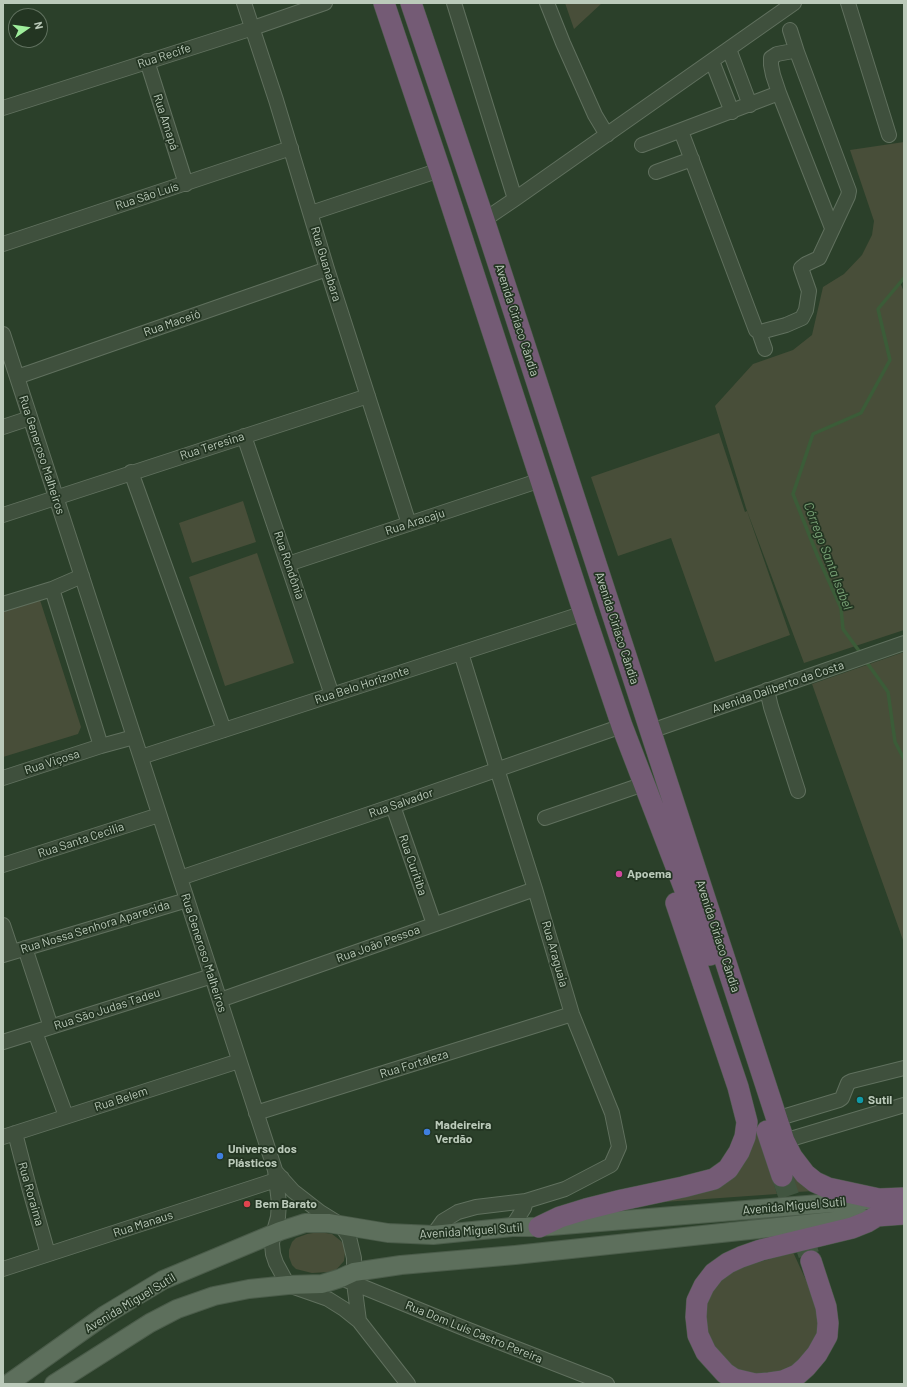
<!DOCTYPE html>
<meta charset="utf-8">
<style>
body{margin:0}
#map{position:relative;width:907px;height:1387px;overflow:hidden;background:#2b402a;font-family:Barlow,sans-serif}
canvas{display:block}
.frame{position:absolute;inset:0;border:4px solid #bbcaba;pointer-events:none}
.north{position:absolute;left:8px;top:8px;width:40px;height:40px;box-sizing:border-box;background:#233522;border:1px solid #60715f;border-radius:50%;rotate:77deg;font-size:11px;font-weight:700;line-height:16px;text-align:center;color:#bbcaba}
.north::after{content:'';display:block;margin:auto;width:14px;height:18px;background:#9fee9c;clip-path:polygon(50% 0,100% 100%,50% 72%,0 100%)}
</style>
<div id="map">
<canvas width="907" height="1387"></canvas>
<div class="frame"></div>
<div class="north">N</div>
</div>
<script>
const context = document.querySelector('canvas').getContext('2d');
context.lineJoin = 'round';
function fillPath(path, color) { context.fillStyle = color; context.fill(path, 'evenodd'); }
const toPath = rows => new Path2D(rows.map(r => 'M' + r).join(''));
function strokePath(path, color, width, dash) { context.strokeStyle = color; context.lineWidth = width; context.lineCap = dash ? 'butt' : 'round'; context.setLineDash(dash || []); context.stroke(path); }
function write(font, color, halo, rows, align = 'center') {
  context.font = font + ' Barlow,sans-serif'; context.lineWidth = 3.5; context.setLineDash([]); context.textBaseline = 'middle'; context.strokeStyle = halo; context.fillStyle = color; for (const [text, x, y, turn = 0] of rows) {
    context.save(); context.translate(x, y); context.rotate((+turn || 0) * Math.PI / 180); context.textAlign = isNaN(turn) ? turn : align; if (halo) context.strokeText(text, 0, 0); context.fillText(text, 0, 0); context.restore();
  }
}
const green = toPath([
 [565,3,602,3,574,29],
 [904,142,904,281,900,282,904,292,904,630,804,663,746,508,715,406,753,364,793,350,812,335,823,287,844,274,862,255,872,235,874,221,850,150],
 [719,433,745,512,747,511,790,635,715,662,671,538,618,556,591,477],
 [243,501,256,542,192,563,179,523],
 [257,553,294,663,225,686,189,577],
 [39,597,81,727,78,734,3,757,3,605],
 [904,652,904,943,812,684],
 [754,1117,777,1194,649,1203,715,1185],
 [777,1140,815,1191,796,1192],
 [319,1232,332,1234,341,1241,345,1247,345,1253,344,1261,336,1270,328,1272,312,1273,296,1269,292,1265,289,1257,289,1250,292,1242,296,1238,307,1234],
 [793,1252,815,1300,819,1328,812,1351,783,1373,747,1374,730,1366,710,1341,706,1325,707,1299,713,1287,736,1269]
]);
const stream = toPath([
 [862,655,843,629,841,608,818,557,793,494,813,434,861,413,890,360,878,309,904,278],
 [865,660,888,692,895,742,904,759]
]);
const highwayTunnel = toPath([
 [782,1176,811,1261]
]);
const minor = toPath([
 [244,3,276,100,327,269,409,524],
 [454,3,515,199],
 [547,3,563,43,595,115,607,135],
 [848,3,889,135],
 [790,30,797,52],
 [729,49,750,105],
 [147,61,186,184],
 [712,61,732,112],
 [779,93,832,228],
 [3,108,253,28,325,3],
 [642,145,779,93,773,75,771,65,771,58,777,54,793,51,797,52,849,191,848,196,819,258,806,264,801,268,809,291,806,310,802,318,786,325,764,331,759,332,756,330,681,131],
 [656,172,692,159],
 [311,213,440,170],
 [484,220,515,199,794,3],
 [3,244,291,148],
 [759,332,765,349],
 [3,334,275,1170,279,1203,278,1217,273,1235,272,1244,273,1254,276,1263,288,1285,328,1299,344,1309,359,1321,408,1384],
 [17,377,327,269],
 [3,427,30,418],
 [244,436,332,695],
 [131,472,224,730],
 [3,515,368,396],
 [288,564,541,480],
 [52,589,101,746,134,737],
 [3,604,52,589,82,576],
 [767,690,771,707,798,791],
 [651,731,904,643],
 [141,757,584,613],
 [3,778,101,746],
 [393,806,434,924],
 [545,818,641,785],
 [3,865,159,815],
 [180,878,393,806,622,726],
 [3,925,12,952],
 [25,948,51,1027],
 [3,955,187,900],
 [220,1000,535,889],
 [35,1032,66,1116],
 [3,1042,212,976],
 [256,1113,572,1014],
 [776,1119,839,1100,842,1098,848,1083,852,1081,904,1068],
 [15,1133,29,1187,48,1254],
 [3,1137,239,1061],
 [784,1141,904,1105],
 [276,1172,293,1191,320,1212,341,1225,349,1237,354,1258,354,1283,359,1321],
 [512,1227,524,1208,526,1201],
 [433,1235,443,1221,458,1212,476,1207,526,1201,565,1189,611,1165,619,1147,612,1113,572,1014,535,889,497,769,461,653],
 [3,1269,282,1178],
 [341,1278,466,1329,607,1384]
]);
const major = toPath([
 [8,1384,105,1315,163,1280,280,1231,305,1223,328,1223,388,1233,433,1235,512,1227,539,1227,868,1200],
 [54,1384,150,1323,177,1309,214,1296,249,1289,288,1285,322,1284,341,1278,354,1272,401,1265,515,1255,862,1218]
]);
const highway = toPath([
 [384,3,440,170,584,613,622,726,710,955],
 [411,3,484,220,784,1141,792,1157,805,1174,815,1182,828,1188,879,1199,904,1198],
 [767,1131,782,1176],
 [539,1227,560,1217,586,1209,622,1200,683,1187,714,1179,728,1169,739,1152,745,1137,747,1122,738,1087,676,903],
 [811,1261,826,1307,828,1323,827,1336,817,1354,806,1367,797,1375,783,1381,769,1383,755,1384,734,1379,725,1373,706,1352,698,1335,696,1317,697,1301,704,1286,714,1273,728,1263,741,1257,761,1250,852,1228,867,1222,877,1216,904,1214]
]);
const markers = [
 [619,874,4,"#d1479c"],
 [860,1100,4,"#0f9aa8"],
 [427,1132,4,"#3f7fe0"],
 [220,1156,4,"#3f7fe0"],
 [247,1204,4,"#e0444e"]
];
const streetNames = [
 ["Rua Recife",164,56,-18],
 ["Rua Amapá",166,122,72],
 ["Rua São Luís",147,196,-18],
 ["Rua Guanabara",326,264,73],
 ["Avenida Ciríaco Cândia",517,320,72],
 ["Rua Maceió",172,323,-19],
 ["Rua Teresina",212,446,-18],
 ["Rua Generoso Malheiros",42,455,72],
 ["Rua Aracaju",415,522,-18],
 ["Rua Rondônia",289,565,71],
 ["Avenida Ciríaco Cândia",617,628,72],
 ["Rua Belo Horizonte",362,685,-18],
 ["Avenida Daliberto da Costa",778,687,-19],
 ["Rua Viçosa",52,762,-18],
 ["Rua Salvador",401,803,-19],
 ["Rua Santa Cecilia",81,840,-18],
 ["Rua Curitiba",413,865,71],
 ["Rua Nossa Senhora Aparecida",95,927,-17],
 ["Avenida Ciríaco Cândia",718,936,72],
 ["Rua João Pessoa",378,944,-20],
 ["Rua Generoso Malheiros",204,953,72],
 ["Rua Araguaia",555,954,74],
 ["Rua São Judas Tadeu",107,1009,-18],
 ["Rua Fortaleza",414,1064,-17],
 ["Rua Belem",121,1099,-18],
 ["Rua Roraima",31,1194,74],
 ["Avenida Miguel Sutil",794,1206,-5],
 ["Rua Manaus",143,1224,-18],
 ["Avenida Miguel Sutil",471,1231,-4],
 ["Avenida Miguel Sutil",130,1303,-31],
 ["Rua Dom Luís Castro Pereira",474,1332,22]
];
const poiNames = [
 ["Apoema",627,874],
 ["Sutil",868,1100],
 ["Madeireira",435,1125],
 ["Verdão",435,1139],
 ["Universo dos",228,1149],
 ["Plásticos",228,1163],
 ["Bem Barato",255,1204]
];
const waterNames = [
 ["Córrego Santa Isabel",828,556,69]
];
fillPath(green, '#484e39');
strokePath(stream, '#3b5c38', 3.5);
strokePath(highwayTunnel, '#415540', 21, [21, 10]);
strokePath(minor, '#60705e', 16);
strokePath(major, '#4b5c4a', 20);
strokePath(highway, '#495a48', 22);
strokePath(minor, '#3f503d', 14);
strokePath(major, '#5d6f5c', 18);
strokePath(highway, '#745b75', 21);
for (const [x, y, r, color] of markers) { const dot = new Path2D(); dot.arc(x, y, r, 0, 2 * Math.PI); context.fillStyle = color; context.fill(dot); strokePath(dot, '#233522', 1.5); }
write('12px', '#bbcaba', '#233522', streetNames);
write('bold 12px', '#bbcaba', '#233522', poiNames, 'left');
write('italic 13px', '#7ba578', '#233522', waterNames);
</script>
